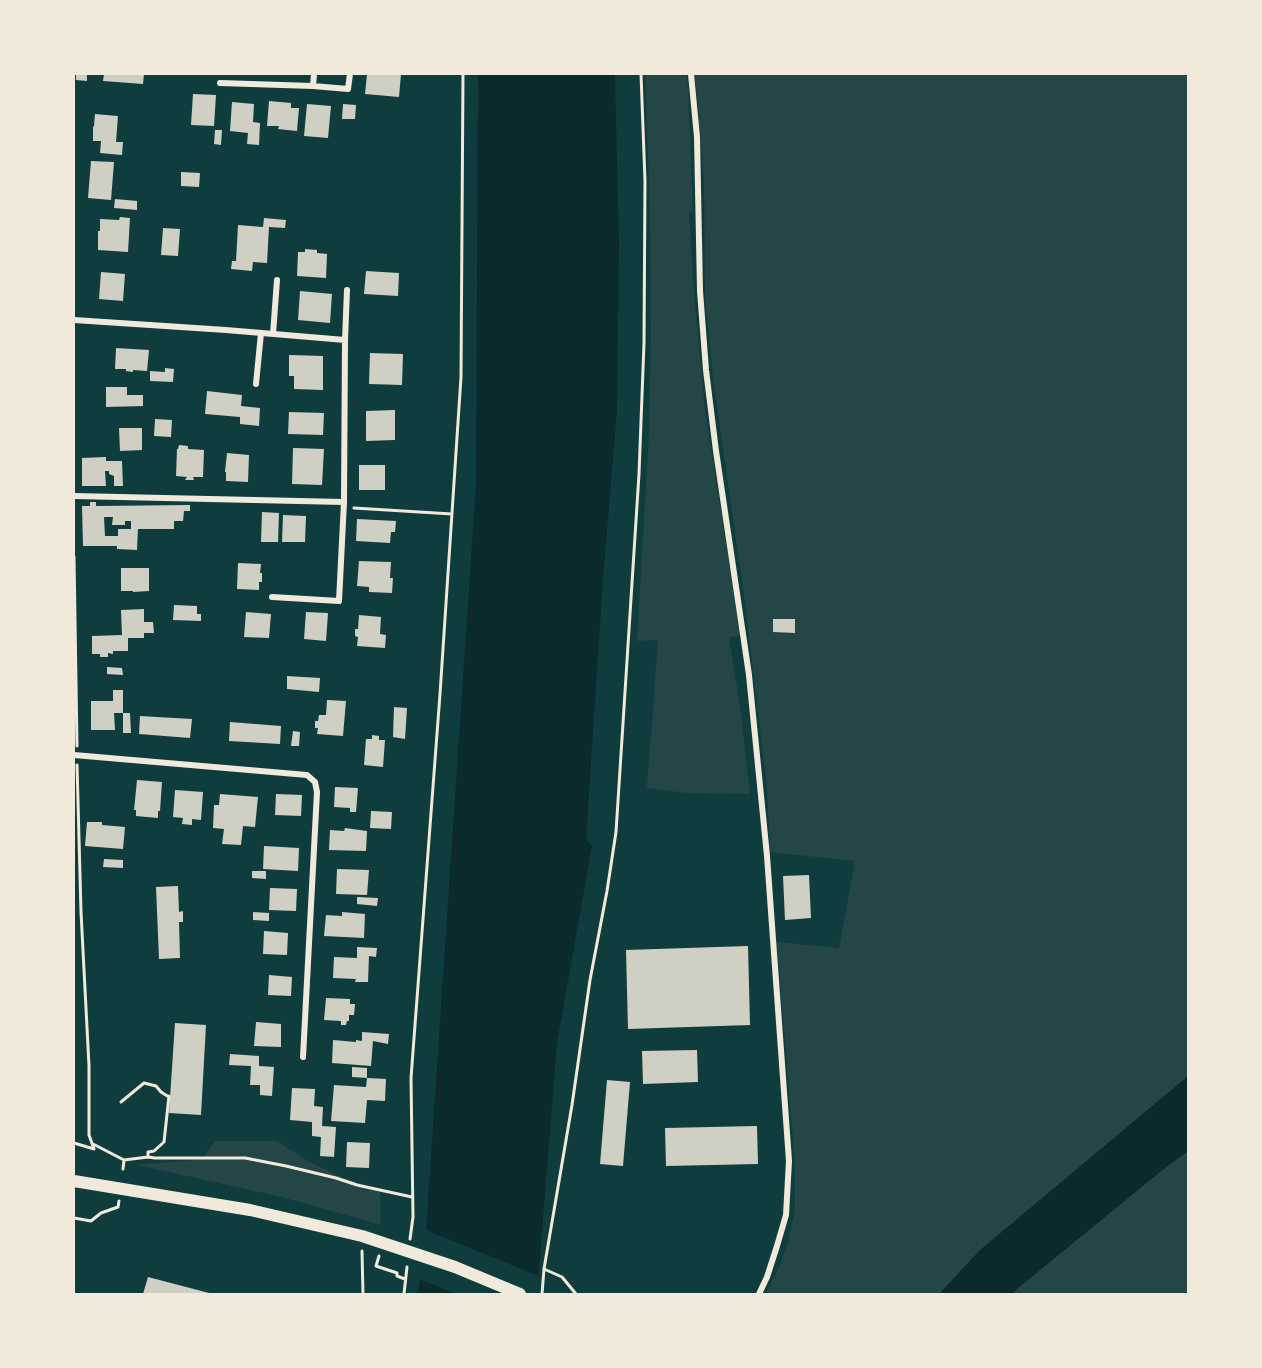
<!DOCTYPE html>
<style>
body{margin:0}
#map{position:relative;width:1262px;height:1368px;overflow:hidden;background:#0f3d3e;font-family:"Source Sans 3",sans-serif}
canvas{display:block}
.frame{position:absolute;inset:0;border:75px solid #f1e9da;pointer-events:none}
</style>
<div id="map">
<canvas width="1262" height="1368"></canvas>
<div class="frame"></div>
</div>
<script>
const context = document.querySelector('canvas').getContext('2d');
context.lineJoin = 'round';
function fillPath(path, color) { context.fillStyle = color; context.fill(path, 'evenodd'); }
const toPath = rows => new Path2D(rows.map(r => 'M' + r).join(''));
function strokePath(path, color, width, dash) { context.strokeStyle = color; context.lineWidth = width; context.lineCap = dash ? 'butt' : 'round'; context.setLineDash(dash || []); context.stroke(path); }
const green = toPath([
 [645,74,686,74,688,85,693,212,689,213,694,294,705,409,740,636,729,637,740,707,750,794,686,793,647,788,658,640,637,641,649,433,651,335,650,211],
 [694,74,1188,74,1188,1294,766,1294,780,1265,789,1238,795,1208,795,1166,777,942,839,948,855,861,770,852,767,789,745,602,713,379,705,296,704,182,697,97],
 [215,1141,277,1141,306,1160,341,1177,380,1190,381,1225,282,1197,137,1165,195,1160,205,1155]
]);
const water = toPath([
 [478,74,615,74,619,245,617,410,603,579,586,839,592,846,557,1043,537,1294,418,1294,426,1231,476,483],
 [1188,1076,1188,1151,1160,1172,1017,1289,1013,1294,939,1294,980,1250]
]);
const pier = toPath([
 [423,1229,541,1277,540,1294,456,1294,417,1278]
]);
const building = toPath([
 [76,74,87,74,87,81,76,80],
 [104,74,144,74,143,84,103,81],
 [367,74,401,74,399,97,365,94],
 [193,94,216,95,214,126,191,125],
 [269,101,291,103,291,108,299,108,297,131,278,129,279,126,267,126],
 [232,102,254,104,253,122,260,123,259,145,247,144,248,133,230,131],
 [307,104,331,106,328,138,304,136],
 [343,104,356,105,355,119,342,119],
 [95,114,118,116,116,142,123,142,122,155,100,153,101,141,93,141,93,127,94,126],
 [215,130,222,130,221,145,214,144],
 [91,161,114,162,111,200,88,198],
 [181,172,200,173,199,187,181,186],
 [115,199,137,201,137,210,114,208],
 [120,217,130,218,128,252,98,250,98,231,100,231,100,219,119,220],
 [264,218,286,220,285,228,269,227,267,263,253,262,252,271,231,269,232,261,236,261,238,225,263,227],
 [163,228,180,229,178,256,161,255],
 [305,249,317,250,317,253,327,254,326,278,297,276,298,252,305,252],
 [366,271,399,273,398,296,364,294],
 [101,272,125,274,123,301,99,299],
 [300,291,332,294,330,323,298,320],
 [116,348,149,350,147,371,133,370,133,372,126,371,126,369,115,369],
 [370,353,403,354,402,385,369,384],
 [289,355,323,356,323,390,294,389,294,376,289,376],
 [165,368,174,369,173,382,150,381,150,371,165,372],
 [106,387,127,387,127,395,143,395,143,406,106,407],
 [207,391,242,395,241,406,260,408,259,426,240,424,240,417,205,414],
 [395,410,395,440,366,441,366,411],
 [289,412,324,413,323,435,288,434],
 [155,419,172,420,171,437,154,436],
 [119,428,142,428,142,450,120,451],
 [179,445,188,446,188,449,204,450,203,477,193,477,194,480,185,480,187,477,176,476,177,449,178,449],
 [293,448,324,449,322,485,292,484],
 [227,453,249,455,248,482,226,481,226,472,225,472],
 [106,457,106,461,122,461,123,486,114,486,114,476,109,474,109,471,105,471,106,486,82,486,82,458],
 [359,465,385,465,385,490,359,490],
 [90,502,96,502,96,506,190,505,190,511,184,511,183,521,174,521,174,529,138,529,137,550,117,549,117,546,83,546,82,506,90,506],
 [104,517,113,517,112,525,125,525,125,521,131,521,131,529,118,529,118,536,105,536],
 [262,512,279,513,278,542,261,542],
 [283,515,306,516,305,542,282,542],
 [357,519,396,521,395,532,391,532,390,543,356,541],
 [359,561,391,562,390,578,393,578,392,593,369,592,369,587,357,586],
 [238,563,261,564,260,573,262,573,262,582,259,582,259,590,237,589],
 [121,568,149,568,149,591,133,592,133,591,121,591],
 [174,605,197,606,197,614,201,614,201,621,173,620],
 [144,609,144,622,153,622,154,633,144,633,144,638,128,638,128,651,113,651,113,654,108,653,108,657,100,657,100,654,92,654,92,636,122,635,121,610],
 [246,612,271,614,269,638,244,637],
 [306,612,328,613,326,641,304,639],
 [359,615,381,617,380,634,386,635,385,648,357,646,358,637,355,636,355,629,358,629],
 [773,619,795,619,795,633,773,632],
 [107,667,122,668,123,675,107,674],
 [287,676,320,678,319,692,287,689],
 [113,690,123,690,123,713,130,713,131,733,123,733,123,713,114,713,115,730,91,730,91,701,113,701],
 [327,700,346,701,343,736,317,734,318,728,315,728,315,721,318,721,319,715,326,715],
 [394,707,407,708,405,739,393,737],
 [140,716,192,719,190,738,139,734],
 [230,722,281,726,280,744,229,741],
 [293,731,300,732,299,746,291,746],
 [372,735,379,736,379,740,385,740,383,767,364,765,366,739,372,739],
 [137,780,162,782,160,811,158,811,158,818,136,816,136,810,134,810],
 [335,787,358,788,356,812,350,812,350,808,334,807],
 [175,790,203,792,201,820,192,819,192,825,182,824,183,818,173,817],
 [220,794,258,797,255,827,243,826,241,845,222,844,224,829,213,828,214,805,219,805],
 [276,794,302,795,301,816,275,815],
 [371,811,392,812,391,829,370,828],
 [87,822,102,822,102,825,125,827,123,849,85,846],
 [345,828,367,831,366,851,329,850,330,830,344,831],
 [264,846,299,848,298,871,263,869],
 [104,859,123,860,123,868,103,867],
 [337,869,369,870,367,895,336,894],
 [252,871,266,871,266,879,252,878],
 [809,875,811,918,785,920,783,876],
 [178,886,179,912,183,911,183,922,179,922,180,958,159,959,156,887],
 [270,888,297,889,296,911,269,910],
 [357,897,378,898,377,906,357,904],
 [253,912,269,913,269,921,253,920],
 [342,912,365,914,364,938,324,936,326,915,342,916],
 [264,931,288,933,287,955,263,954],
 [748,946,750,1025,628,1029,626,950],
 [357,947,377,948,376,957,369,956,368,982,355,982,356,979,333,978,334,957,357,958],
 [269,975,292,977,291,996,268,995],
 [326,998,350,999,350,1004,355,1004,354,1015,349,1015,349,1021,347,1021,346,1025,341,1025,341,1021,324,1020],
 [256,1022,281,1024,281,1047,254,1046],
 [175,1023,206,1025,201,1115,169,1113],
 [362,1032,389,1034,388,1044,373,1041,371,1066,332,1063,333,1040,356,1042,356,1040,362,1041],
 [697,1050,698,1082,643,1084,642,1051],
 [230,1054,259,1056,259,1066,274,1067,272,1096,260,1095,260,1085,250,1085,251,1066,229,1065],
 [352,1067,367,1068,367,1078,386,1079,385,1101,367,1100,365,1123,331,1121,334,1085,366,1087,367,1078,352,1077],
 [607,1080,630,1082,623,1166,600,1164],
 [292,1088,315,1089,314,1106,323,1107,322,1126,336,1127,334,1157,320,1156,321,1137,312,1136,312,1122,290,1120],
 [757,1126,758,1164,666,1166,665,1128],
 [347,1142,370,1143,369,1168,346,1167],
 [148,1277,213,1294,143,1294]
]);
const path = toPath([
 [354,508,452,514],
 [74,557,77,746],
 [77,765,81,912,89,1066,89,1135,94,1149],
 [121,1102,144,1083,156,1086,161,1092,169,1097],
 [74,1143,94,1149],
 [93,1144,124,1160,148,1157,155,1158,245,1158,286,1166,336,1178,357,1185,412,1197],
 [148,1156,148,1152,154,1151,164,1142,169,1096],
 [123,1169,124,1160],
 [74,1218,91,1221,101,1213,118,1207,119,1201],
 [410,1239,413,1217,411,1078,440,694,461,377,463,74],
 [362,1251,363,1294],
 [379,1256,376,1266,397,1273,397,1276,405,1279],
 [544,1269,562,1277,576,1294],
 [404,1294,407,1267],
 [542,1294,544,1269,572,1105,590,980,607,891,616,832,639,474,644,343,645,181,641,74]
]);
const minor = toPath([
 [691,74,697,137,700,291,706,370,716,451,749,675,767,856,789,1161,786,1215,777,1246,767,1277,759,1294],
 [220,83,313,86,314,74],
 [313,86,348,89,350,74],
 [74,320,226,330,345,340,344,502,74,496],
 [273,334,277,280],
 [345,340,347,290],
 [256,384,261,333],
 [272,597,339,601,344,502],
 [74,755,307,775,315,782,317,792,303,1057]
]);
const secondary = toPath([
 [74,1181,250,1210,362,1236,455,1267,520,1294]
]);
fillPath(green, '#244646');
fillPath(water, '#0a2a2b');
fillPath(pier, '#0f3d3e');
fillPath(building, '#cfcfc3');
strokePath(path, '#f1e9da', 3);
strokePath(minor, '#f1e9da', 6);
strokePath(secondary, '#f1e9da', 12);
</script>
